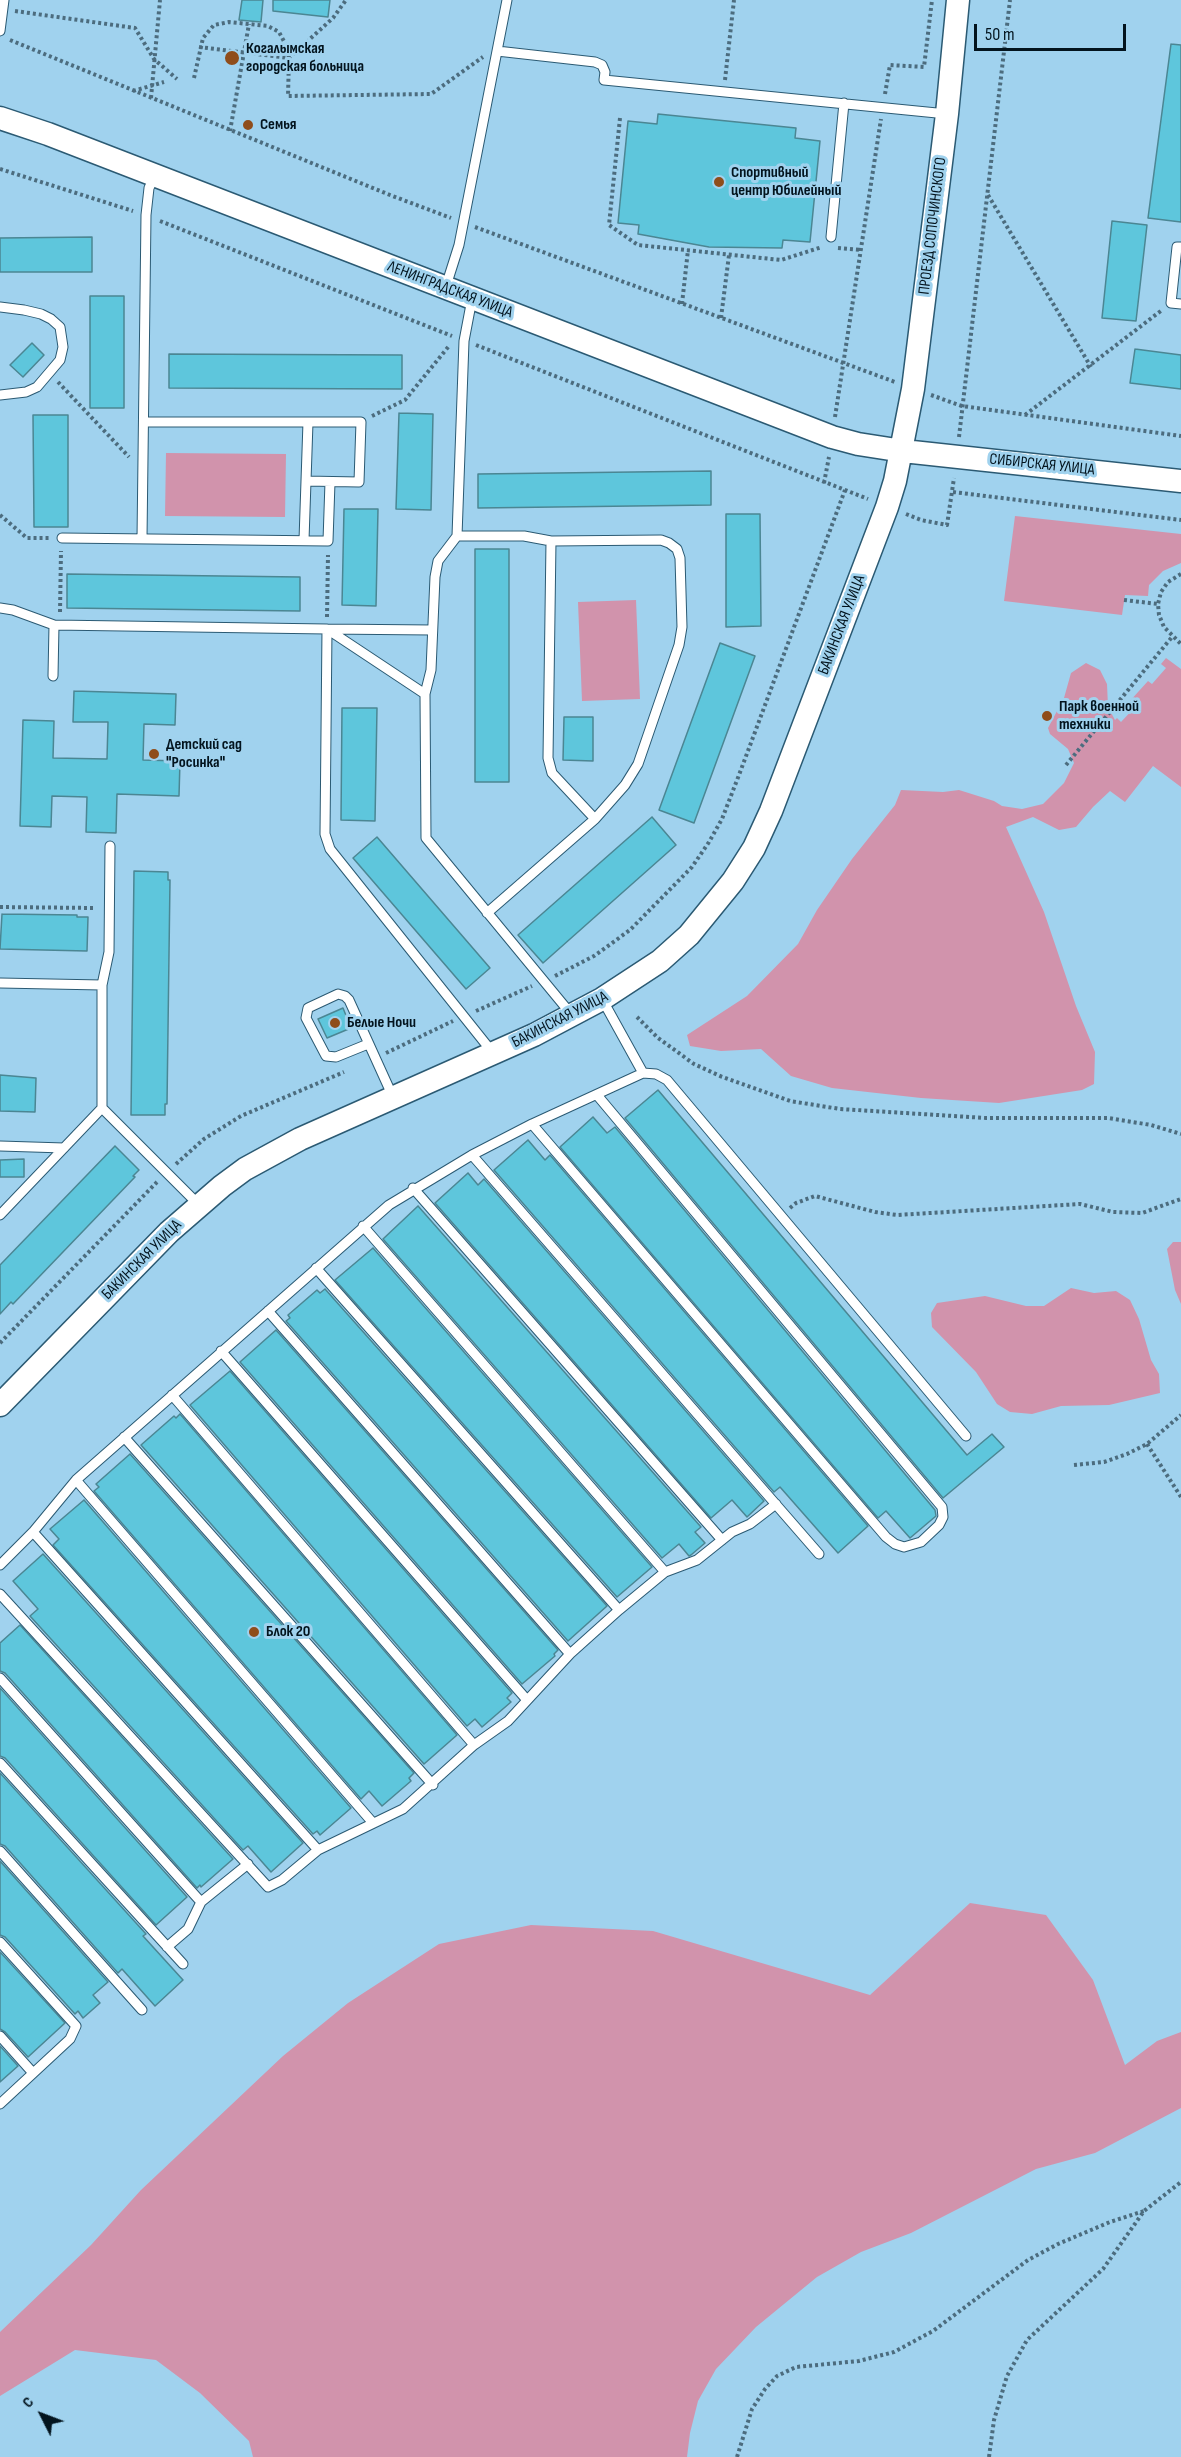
<!DOCTYPE html>
<meta charset="utf-8">
<style>
body{margin:0}
#map{position:relative;width:1181px;height:2457px;overflow:hidden;background:#a0d2ee;font-family:"Sofia Sans Condensed",sans-serif}
canvas{display:block}
.north{position:absolute;left:12px;top:2385px;width:60px;height:60px;-webkit-text-stroke:4px #a0d2ee;paint-order:stroke;rotate:312deg;font-size:16px;font-weight:700;line-height:24px;text-align:center;color:#03141e}
.north::after{content:'';display:block;margin:auto;width:21px;height:27px;background:#03141e;clip-path:polygon(50% 0,100% 100%,50% 72%,0 100%)}
.scale{position:absolute;left:974px;top:24px;width:152px;height:27px;box-sizing:border-box;border:3px solid #03141e;border-top:0;padding-left:8px;font-size:18px;line-height:21px;white-space:nowrap;color:#03141e;-webkit-text-stroke:4px #a0d2ee;paint-order:stroke}
</style>
<div id="map">
<canvas width="1181" height="2457"></canvas>
<div class="north">С</div>
<div class="scale">50 m</div>
</div>
<script>
const context = document.querySelector('canvas').getContext('2d');
context.lineJoin = 'round';
function fillPath(path, color) { context.fillStyle = color; context.fill(path, 'evenodd'); }
const toPath = rows => new Path2D(rows.map(r => 'M' + r).join(''));
function strokePath(path, color, width, dash) { context.strokeStyle = color; context.lineWidth = width; context.lineCap = dash ? 'butt' : 'round'; context.setLineDash(dash || []); context.stroke(path); }
function write(font, color, halo, rows, align = 'center') {
  context.font = font + ' "Sofia Sans Condensed",sans-serif'; context.lineWidth = 6; context.setLineDash([]); context.textBaseline = 'middle'; context.strokeStyle = halo; context.fillStyle = color; for (const [text, x, y, turn = 0] of rows) {
    context.save(); context.translate(x, y); context.rotate((+turn || 0) * Math.PI / 180); context.textAlign = isNaN(turn) ? turn : align; if (halo) context.strokeText(text, 0, 0); context.fillText(text, 0, 0); context.restore();
  }
}
const green = toPath([
 [166,453,286,454,285,517,165,516],
 [1015,516,1181,534,1181,563,1163,571,1149,585,1148,596,1125,595,1122,615,1004,601],
 [636,600,640,699,582,701,578,602],
 [1166,658,1181,669,1181,787,1153,766,1125,802,1110,791,1093,807,1076,827,1059,830,1033,817,1006,827,1044,912,1076,1006,1095,1052,1094,1084,1082,1090,999,1103,921,1098,832,1088,791,1076,761,1049,721,1051,690,1046,687,1035,747,996,798,944,817,910,852,859,895,805,901,790,943,792,959,790,994,801,1002,806,1022,809,1043,804,1064,783,1074,763,1068,749,1050,734,1048,728,1064,698,1071,673,1086,663,1100,670,1107,684,1108,707,1115,720,1117,718,1121,722,1135,707,1129,702,1148,681,1152,684,1166,668,1161,664],
 [1173,1242,1181,1242,1181,1304,1175,1290,1167,1249],
 [1071,1288,1094,1293,1116,1291,1130,1300,1139,1319,1151,1360,1159,1374,1160,1393,1109,1405,1061,1406,1032,1414,1010,1412,997,1404,976,1372,932,1327,931,1313,937,1303,985,1296,1026,1306,1044,1306],
 [970,1903,1046,1915,1093,1980,1125,2065,1157,2041,1181,2032,1181,2108,1095,2153,1036,2169,911,2233,861,2252,817,2277,756,2327,716,2369,698,2401,690,2433,687,2457,253,2457,249,2441,200,2393,156,2360,75,2350,0,2396,0,2332,91,2245,141,2190,283,2056,348,2003,439,1944,531,1925,653,1931,870,1995]
]);
const building = toPath([
 [242,0,263,0,261,22,239,20,242,0],
 [273,0,330,0,328,17,273,11,273,0],
 [1171,44,1181,45,1181,222,1148,218,1171,44],
 [658,114,796,128,795,138,820,141,810,242,783,240,782,248,709,247,638,234,639,225,618,223,628,121,657,124,658,114],
 [1112,221,1147,225,1136,321,1102,318,1112,221],
 [92,237,92,272,0,272,0,238,92,237],
 [90,296,124,296,124,408,90,408,90,296],
 [32,343,44,355,23,377,10,365,32,343],
 [1135,349,1181,355,1181,389,1130,383,1135,349],
 [169,354,402,355,402,389,169,388,169,354],
 [399,413,433,414,431,510,396,509,399,413],
 [33,415,68,415,68,527,34,527,33,415],
 [711,471,711,505,478,508,478,474,711,471],
 [344,509,378,509,376,606,342,605,344,509],
 [726,514,760,514,761,626,726,627,726,514],
 [475,549,509,549,509,782,475,782,475,549],
 [67,574,300,577,300,611,67,608,67,574],
 [720,643,755,656,694,823,659,810,720,643],
 [74,691,176,694,175,725,144,724,143,760,180,761,179,796,117,794,116,833,86,832,87,797,52,796,51,827,20,826,23,720,54,721,53,758,107,759,108,722,73,722,74,691],
 [342,708,377,708,375,821,341,820,342,708],
 [564,717,593,717,593,761,563,760,564,717],
 [652,817,676,845,543,963,518,935,652,817],
 [377,837,490,968,466,989,353,858,377,837],
 [134,871,168,872,168,880,170,880,167,1104,165,1104,165,1115,131,1115,134,871],
 [2,914,77,915,77,917,88,917,87,951,0,949,2,914],
 [343,1008,351,1028,327,1038,318,1019,343,1008],
 [0,1075,36,1078,35,1112,0,1111,0,1075],
 [658,1090,967,1455,992,1434,1004,1447,943,1498,625,1118,658,1090],
 [593,1117,607,1133,615,1127,935,1510,936,1516,910,1538,886,1511,878,1518,560,1147,593,1117],
 [528,1140,545,1160,550,1155,868,1526,838,1553,780,1487,774,1492,494,1170,528,1140],
 [115,1146,139,1170,133,1176,135,1177,13,1304,11,1302,0,1314,0,1265,115,1146],
 [24,1159,24,1177,0,1177,0,1160,24,1159],
 [468,1173,478,1185,484,1179,764,1501,747,1517,732,1500,711,1518,435,1203,468,1173],
 [418,1206,701,1527,695,1532,705,1543,691,1555,689,1556,679,1544,662,1558,383,1239,418,1206],
 [373,1248,652,1567,617,1597,335,1280,373,1248],
 [325,1289,607,1606,568,1641,286,1321,290,1318,288,1315,317,1290,320,1293,325,1289],
 [276,1330,558,1650,554,1654,555,1656,522,1684,240,1362,276,1330],
 [230,1371,512,1693,507,1698,511,1702,482,1727,475,1719,467,1726,190,1405,230,1371],
 [180,1414,457,1735,424,1764,141,1445,174,1416,176,1418,180,1414],
 [130,1454,414,1773,409,1778,411,1781,382,1806,369,1791,361,1799,94,1491,99,1487,96,1484,130,1454],
 [84,1500,351,1808,320,1835,317,1831,313,1834,53,1545,59,1539,50,1529,84,1500],
 [43,1554,303,1843,271,1872,248,1846,243,1850,30,1616,38,1609,13,1581,43,1554],
 [20,1625,233,1859,201,1887,200,1885,197,1888,5,1673,0,1671,0,1643,20,1625],
 [0,1688,187,1897,156,1925,5,1758,0,1756,0,1688],
 [0,1773,146,1934,143,1936,183,1980,155,2006,122,1969,118,1973,5,1846,0,1844,0,1773],
 [0,1861,108,1982,93,1995,100,2003,83,2018,78,2011,75,2014,5,1937,0,1935,0,1861],
 [0,1952,65,2023,28,2057,5,2032,0,2029,0,1952],
 [0,2046,18,2066,0,2082,0,2046]
]);
const path = toPath([
 [15,11,135,28,154,59,177,79],
 [10,40,390,195,451,218],
 [199,47,289,58,333,18,346,0],
 [194,78,203,38,214,25,229,22,268,26,279,32,287,47,289,58,288,96,431,94,483,57],
 [725,80,734,0],
 [133,91,164,82],
 [885,94,890,65,924,67,932,0],
 [151,98,160,0],
 [620,118,609,225,638,245,781,260,822,247],
 [230,131,249,24],
 [0,169,133,211],
 [988,195,1091,367],
 [160,221,452,336],
 [475,227,895,382],
 [838,248,861,250],
 [682,304,688,250],
 [721,318,729,255],
 [476,345,868,499],
 [58,382,129,457],
 [931,395,962,406,1181,436],
 [1025,415,1162,310],
 [372,416,405,400,449,346],
 [835,417,881,119],
 [959,437,1010,0],
 [824,483,829,457],
 [953,492,1181,520],
 [906,514,921,520,947,525,954,478],
 [0,515,27,538,49,538],
 [1181,574,1168,582,1161,592,1158,604,1159,615,1164,627,1181,644],
 [1124,600,1158,604],
 [60,612,61,551],
 [327,617,328,555],
 [1066,765,1172,637],
 [0,907,95,908],
 [555,976,594,956,630,930,692,867,709,842,722,819,739,775,845,490],
 [476,1011,532,986],
 [637,1017,658,1038,694,1064,720,1076,790,1101,840,1109,986,1118,1108,1118,1151,1125,1181,1134],
 [386,1053,453,1021],
 [176,1164,204,1139,241,1116,344,1072],
 [790,1208,796,1203,815,1196,875,1212,897,1215,1080,1204,1113,1212,1142,1213,1181,1199],
 [0,1343,157,1182],
 [1147,1444,1181,1497],
 [1074,1465,1104,1462,1127,1454,1147,1444,1181,1415],
 [737,2457,752,2409,765,2389,777,2376,796,2367,859,2361,894,2352,933,2331,1028,2260,1058,2244,1110,2222,1144,2211],
 [989,2457,994,2420,1007,2376,1027,2340,1103,2269,1144,2211,1181,2182]
]);
const service = toPath([
 [0,31,4,0],
 [497,51,595,62,602,65,605,72,604,80,947,114],
 [831,237,844,103],
 [1181,247,1177,247,1171,303,1181,304],
 [446,286,459,245,507,0],
 [0,307,24,310,41,314,51,319,60,327,63,347,60,360,37,387,26,392,0,395],
 [145,422,308,422,304,540],
 [306,481,359,482,361,422,308,422],
 [457,536,524,536,551,541,661,540,669,543,677,549,680,558,682,627,679,645,638,764,625,785,595,819,487,913],
 [62,538,328,541,330,482],
 [142,538,146,215,149,188,155,175],
 [551,541,548,758,552,773,595,819],
 [0,608,13,610,54,625,327,629,425,694,426,838,571,1014],
 [432,630,327,629,325,834,330,849,493,1053],
 [53,676,54,625],
 [425,694,431,670,435,577,438,561,457,536,464,341,472,299],
 [0,983,102,985,102,1108,199,1205],
 [102,985,109,952,110,846],
 [602,999,643,1073],
 [368,1044,336,1057,326,1056,306,1018,308,1008,338,994,345,996,349,1000,393,1097],
 [532,1124,886,1537,895,1544,904,1547,921,1542,939,1525,943,1517,942,1507,597,1095],
 [0,1146,64,1148],
 [472,1155,819,1554],
 [413,1188,722,1540],
 [0,1215,102,1108],
 [363,1226,665,1572],
 [316,1268,619,1610],
 [268,1311,570,1654],
 [221,1351,527,1700],
 [172,1395,474,1745],
 [124,1437,433,1785],
 [76,1480,373,1823],
 [33,1532,318,1850,403,1809,474,1745,508,1721,570,1654,619,1610,665,1572,697,1560,732,1532,750,1524,776,1504],
 [0,1565,33,1532,76,1480,389,1205,472,1155,532,1124,643,1073,656,1074,667,1080,966,1436],
 [0,1594,268,1887,282,1880,318,1850],
 [0,1678,201,1902,248,1864],
 [0,1763,183,1964],
 [0,1851,142,2010],
 [0,1942,76,2026,70,2039,0,2104],
 [167,1947,188,1929,201,1902],
 [0,2036,33,2073]
]);
const tertiary = toPath([
 [0,118,48,134,832,437,858,444,903,451,1181,481],
 [0,1405,169,1232,222,1186,245,1169,300,1139,534,1035,602,999,660,961,689,935,733,881,754,848,771,811,887,507,895,481,913,389,947,114,958,0]
]);
const markers = [
 [232,58,8,"#8f4d1b"],
 [248,125,6,"#8f4d1b"],
 [719,182,6,"#8f4d1b"],
 [1047,716,6,"#8f4d1b"],
 [154,754,6,"#8f4d1b"],
 [335,1023,6,"#8f4d1b"],
 [254,1632,6,"#8f4d1b"]
];
const poiNames = [
 ["Когалымская",246,49],
 ["городская больница",246,67],
 ["Семья",260,125],
 ["Спортивный",731,173],
 ["центр Юбилейный",731,191],
 ["Парк военной",1059,707],
 ["техники",1059,725],
 ["Детский сад",166,745],
 ["\"Росинка\"",166,763],
 ["Белые Ночи",347,1023],
 ["Блок 20",266,1632]
];
const streetNames = [
 ["ПРОЕЗД СОПОЧИНСКОГО",933,226,-83],
 ["ЛЕНИНГРАДСКАЯ УЛИЦА",450,290,21],
 ["СИБИРСКАЯ УЛИЦА",1042,465,6],
 ["БАКИНСКАЯ УЛИЦА",842,625,-69],
 ["БАКИНСКАЯ УЛИЦА",560,1020,-27],
 ["БАКИНСКАЯ УЛИЦА",142,1260,-45]
];
fillPath(green, '#d193ac');
fillPath(building, '#5ec6dc');
strokePath(building, '#4b8693', 1.5);
strokePath(service, '#2b5a73', 11);
strokePath(tertiary, '#2b5a73', 25);
strokePath(path, '#4c6c7e', 4, [3, 3]);
strokePath(service, '#fff', 9);
strokePath(tertiary, '#fff', 22);
for (const [x, y, r, color] of markers) { const dot = new Path2D(); dot.arc(x, y, r, 0, 2 * Math.PI); context.fillStyle = color; context.fill(dot); strokePath(dot, '#a0d2ee', 2); }
write('bold 16px', '#03141e', '#a0d2ee', poiNames, 'left');
write('16px', '#03141e', '#a0d2ee', streetNames);
</script>
